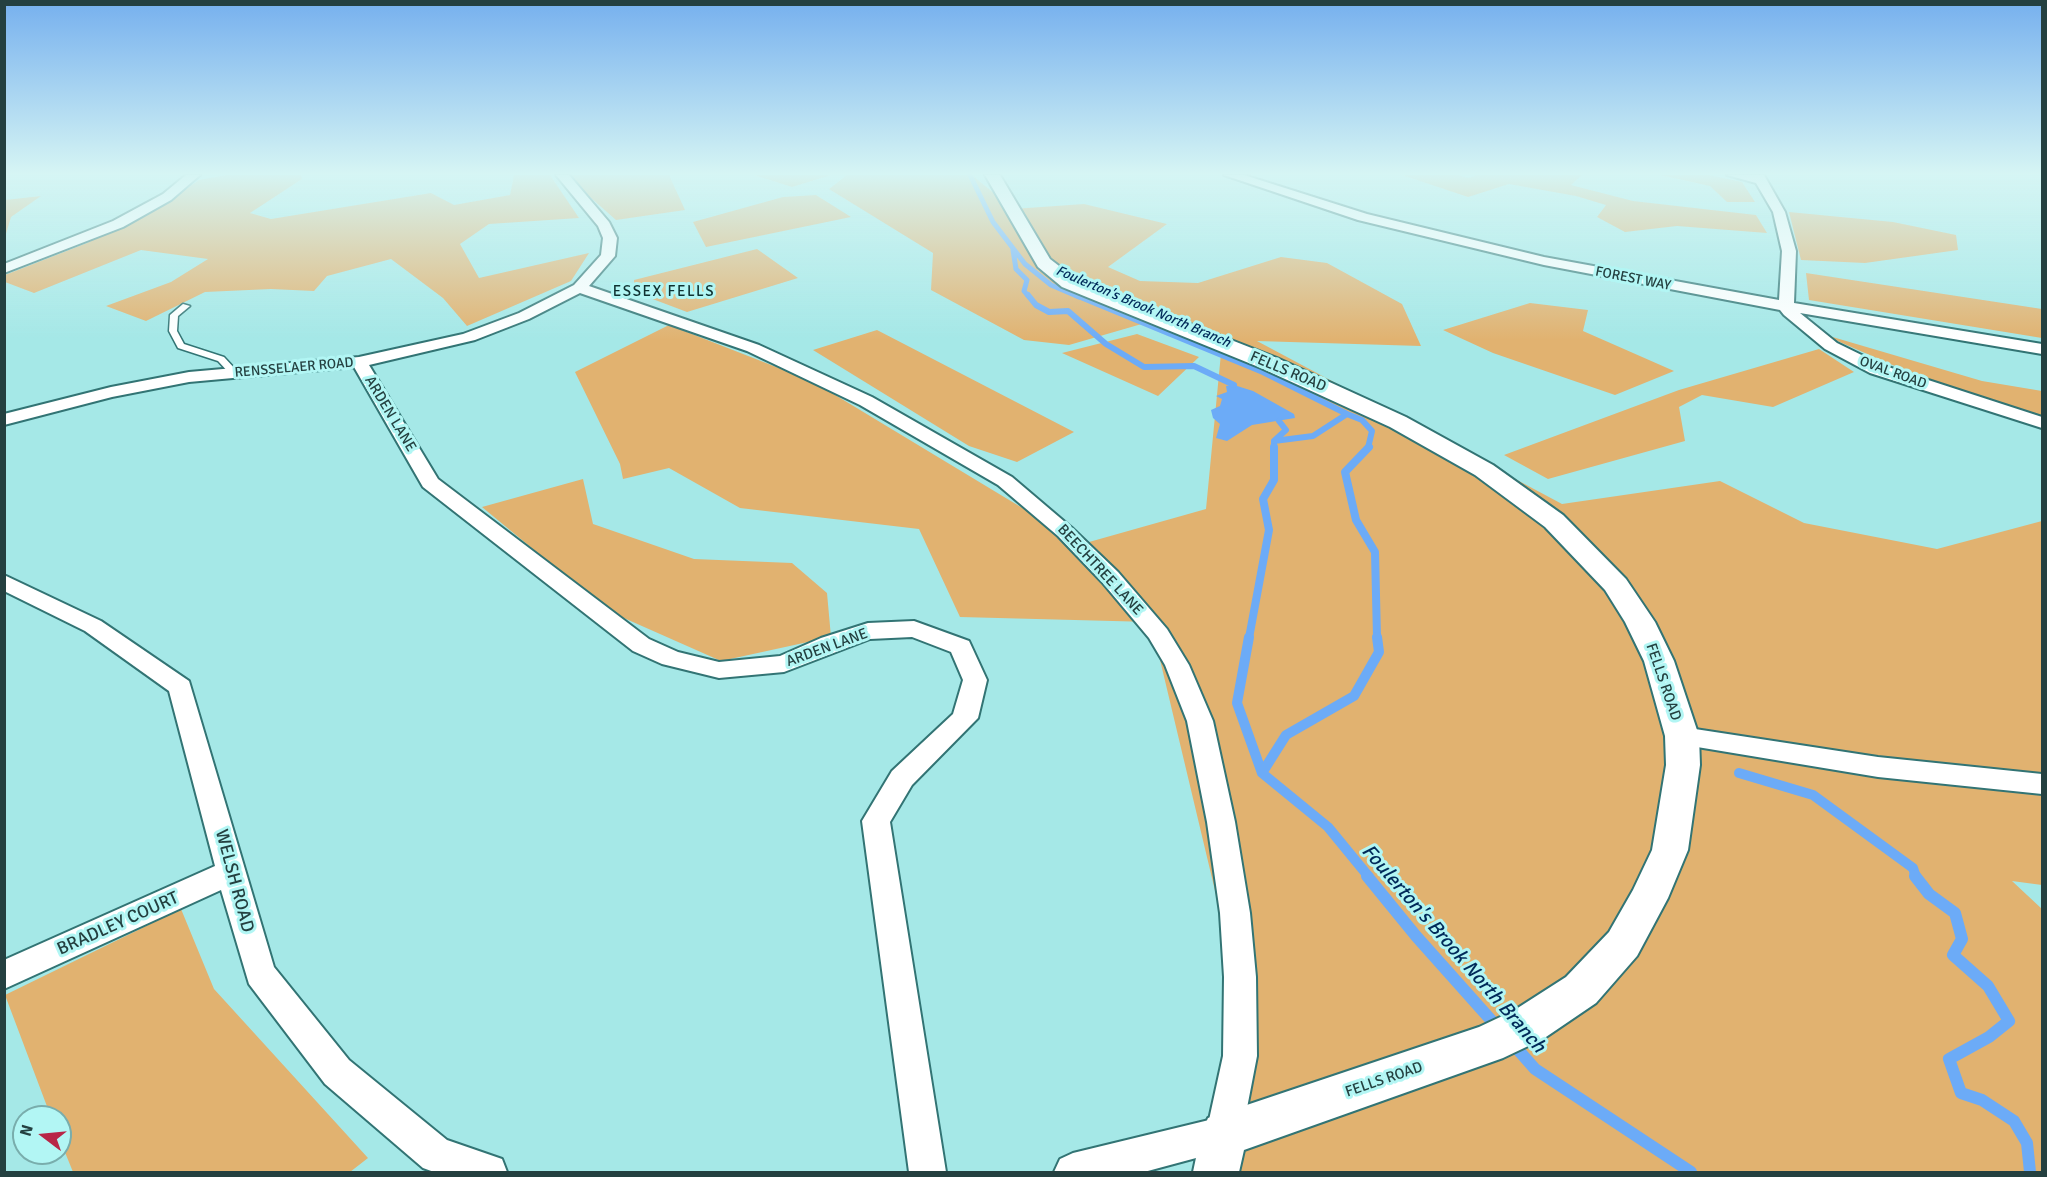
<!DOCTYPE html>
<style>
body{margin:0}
#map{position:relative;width:2047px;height:1177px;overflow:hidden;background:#a5e8e7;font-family:Signika,sans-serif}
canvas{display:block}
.frame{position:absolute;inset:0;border:6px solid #244040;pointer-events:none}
.north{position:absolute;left:12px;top:1105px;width:60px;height:60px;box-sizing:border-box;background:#b2f6f4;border:2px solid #79adac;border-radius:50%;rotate:286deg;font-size:16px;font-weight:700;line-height:24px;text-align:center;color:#244040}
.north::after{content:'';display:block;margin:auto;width:21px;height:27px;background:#b82647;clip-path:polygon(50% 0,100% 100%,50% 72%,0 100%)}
</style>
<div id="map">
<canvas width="2047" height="1177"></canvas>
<div class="frame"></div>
<div class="north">N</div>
</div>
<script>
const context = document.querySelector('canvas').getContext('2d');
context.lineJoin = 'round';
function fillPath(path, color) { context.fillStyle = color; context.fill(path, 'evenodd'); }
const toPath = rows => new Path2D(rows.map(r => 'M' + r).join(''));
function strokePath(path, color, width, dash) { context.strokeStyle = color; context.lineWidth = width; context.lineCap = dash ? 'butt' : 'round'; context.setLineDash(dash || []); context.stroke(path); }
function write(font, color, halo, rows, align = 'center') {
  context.font = font + ' Signika,sans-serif'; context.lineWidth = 6; context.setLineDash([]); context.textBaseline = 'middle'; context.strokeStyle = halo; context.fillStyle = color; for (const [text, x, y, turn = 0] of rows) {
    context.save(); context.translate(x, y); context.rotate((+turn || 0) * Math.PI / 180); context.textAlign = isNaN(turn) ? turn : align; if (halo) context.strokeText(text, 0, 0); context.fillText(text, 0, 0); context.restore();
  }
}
const green = toPath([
 [226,175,301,175,302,179,250,213,271,219,431,193,454,205,510,195,514,175,550,175,579,218,489,224,460,244,479,278,589,253,571,281,467,326,443,298,391,259,327,276,314,291,271,289,205,292,146,321,106,306,171,282,208,259,141,250,34,293,5,282,5,275,87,243,160,207,199,180],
 [572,175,669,175,685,210,616,220,574,183],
 [754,175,831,175,792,187],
 [847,175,972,175,1013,209,1084,204,1167,224,1108,267,1140,281,1198,283,1281,257,1327,263,1402,304,1421,346,1257,341,1562,504,1720,481,1804,523,1937,549,2042,521,2042,885,2012,881,2042,909,2042,1172,1192,1172,1242,1004,1151,622,960,617,919,529,740,508,669,468,623,479,620,464,575,372,669,325,812,381,1082,544,1206,509,1222,343,1159,319,1069,345,1024,340,931,290,933,253,829,189],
 [1402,175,1458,175,1468,178,1478,175,1582,175,1571,185,1633,201,1756,215,1767,233,1677,226,1625,232,1597,217,1606,205,1576,196,1509,184,1468,197],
 [1660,175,1709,175,1742,182,1755,202,1727,202,1710,186],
 [816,195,851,217,706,247,693,222,783,197],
 [41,196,11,217,5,237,5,200],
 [1789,212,1893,222,1956,235,1958,250,1865,263,1801,260],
 [757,249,798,278,687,312,634,292,634,280],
 [1806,273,2042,309,2042,338,1809,300],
 [1530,303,1588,310,1583,331,1674,371,1615,395,1493,353,1443,330],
 [877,330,1074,432,1017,462,969,446,813,350],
 [1819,333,1982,381,2042,391,2042,430],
 [1137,334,1199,357,1158,396,1062,353],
 [1819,349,1854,372,1773,407,1702,395,1679,407,1685,441,1548,479,1504,455,1679,390],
 [583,479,593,524,694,559,792,563,827,593,831,637,721,661,608,611,482,507],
 [181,909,214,989,368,1158,350,1172,73,1172,60,1140,60,1117,51,1117,5,995]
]);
const water = toPath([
 [1234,385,1253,391,1294,414,1295,418,1252,425,1227,441,1216,438,1220,424,1213,418,1211,410,1220,406,1222,399,1216,396,1227,392,1226,386]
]);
const streamFar4 = toPath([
 [970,175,993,222,1025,264,1051,285,1079,297],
 [1013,250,1016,269,1027,280,1024,291,1029,297]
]);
const streamFar3 = toPath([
 [1028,295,1036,305,1049,312,1068,311,1106,344,1144,367,1194,366,1234,385],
 [1076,295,1263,372,1347,414,1313,436,1274,441,1274,448],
 [1347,414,1362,420,1372,431,1368,448],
 [1275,440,1286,430,1279,421]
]);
const streamFar2 = toPath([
 [1369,447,1345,472,1356,520,1375,552,1377,638],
 [1249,638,1269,530,1263,499,1274,480,1274,447]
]);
const streamFar1 = toPath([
 [1249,637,1237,703,1262,773,1328,827,1369,877],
 [1262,773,1286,735,1354,696,1379,652,1377,637],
 [1739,773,1813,795,1913,868,1916,877]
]);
const stream = toPath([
 [1367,876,1416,936,1499,1029],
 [1915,876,1929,894,1955,913,1962,939,1953,955,1988,986,2009,1021,1989,1037,1949,1059,1961,1093,1982,1100,2014,1121,2027,1143,2030,1172],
 [1512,1043,1535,1069,1691,1172]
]);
const service = toPath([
 [183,304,190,306,178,316,177,331,184,344,224,357,237,371,237,375,231,375,218,361,178,348,169,331,170,315,183,304]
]);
const minor = toPath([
 [186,175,200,175,171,200,123,227,4,273,4,264,113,221,163,194,186,175],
 [556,175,569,175,609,222,617,238,615,256,589,286,759,345,872,397,1012,477,1072,528,1118,572,1167,629,1189,665,1213,721,1235,822,1250,913,1256,977,1257,1056,1242,1134,1237,1147,1144,1172,1054,1172,1060,1159,1073,1153,1209,1120,1223,1056,1224,977,1220,913,1207,822,1187,721,1165,665,1149,638,1102,582,1058,536,998,485,860,405,747,351,580,293,529,319,475,340,369,365,438,479,649,639,678,652,719,662,780,656,821,638,868,623,914,621,969,641,987,680,978,718,912,785,890,822,946,1172,909,1172,862,821,892,771,953,714,963,680,951,652,912,637,870,639,784,672,719,678,662,664,633,651,423,487,354,367,189,382,112,397,4,425,4,414,111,387,189,372,359,357,463,334,519,313,574,285,601,255,603,238,598,226,556,175],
 [1224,175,1244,175,1367,214,1544,257,1779,300,1782,251,1773,212,1756,183,1727,175,1764,175,1785,212,1796,251,1794,303,2042,344,2042,354,1800,313,1837,343,1882,365,2042,417,2042,428,1870,373,1825,349,1784,315,1780,310,1544,265,1358,220,1224,175],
 [4,575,101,621,189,681,274,967,349,1060,447,1140,502,1159,507,1172,434,1172,423,1168,325,1084,249,984,221,890,4,989,4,960,215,866,169,691,85,631,4,591,4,575],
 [1682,727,1878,757,2042,774,2042,794,1878,777,1673,743,1669,736,1673,729,1682,727]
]);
const tertiary = toPath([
 [985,175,1000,175,1050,259,1076,279,1277,358,1406,417,1493,465,1563,515,1626,579,1655,622,1674,661,1699,736,1700,765,1688,850,1668,898,1637,956,1596,1003,1543,1039,1503,1058,1244,1150,1239,1172,1193,1172,1201,1134,1208,1118,1479,1027,1513,1011,1566,977,1609,932,1633,890,1652,850,1666,765,1665,736,1644,661,1625,622,1605,590,1545,527,1475,475,1390,427,1261,368,1062,287,1038,267,985,175]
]);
const farStreetnames = [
 ["FOREST WAY",1633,279,11],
 ["RENSSELAER ROAD",294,368,-5],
 ["OVAL ROAD",1893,373,20]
];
const farWaternames = [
 ["Foulerton's Brook North Branch",1143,307,23]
];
const farQuarternames = [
 ["ESSEX FELLS",664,292]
];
const streetNames = [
 ["FELLS ROAD",1288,372,23],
 ["ARDEN LANE",390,414,59],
 ["BEECHTREE LANE",1100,570,47],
 ["ARDEN LANE",827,648,-20],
 ["FELLS ROAD",1663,682,71],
 ["FELLS ROAD",1384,1080,-19]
];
const nearStreetnames = [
 ["WELSH ROAD",234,881,75],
 ["BRADLEY COURT",118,924,-24]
];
const nearWaternames = [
 ["Foulerton's Brook North Branch",1453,949,49]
];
fillPath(green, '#e1b270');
fillPath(water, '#6cabf7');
strokePath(streamFar4, '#6cabf7', 5);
strokePath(streamFar3, '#6cabf7', 6);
strokePath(streamFar2, '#6cabf7', 8);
strokePath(streamFar1, '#6cabf7', 10);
strokePath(stream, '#6cabf7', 12);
strokePath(service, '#327474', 3);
strokePath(minor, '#327474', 4);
strokePath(tertiary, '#327474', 4);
fillPath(service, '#fff');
fillPath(minor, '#fff');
fillPath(tertiary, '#fff');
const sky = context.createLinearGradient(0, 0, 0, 340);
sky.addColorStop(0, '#76b0ee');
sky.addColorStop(0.51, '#d6f5f4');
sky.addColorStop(1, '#d6f5f400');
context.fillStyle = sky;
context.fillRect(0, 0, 2047, 340);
write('14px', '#244040', '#b2f6f4', farStreetnames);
write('italic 14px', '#002a59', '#b2f6f4', farWaternames);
context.letterSpacing = '1.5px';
write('15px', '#0e3131', '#b2f6f4', farQuarternames);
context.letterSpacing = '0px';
write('15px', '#244040', '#b2f6f4', streetNames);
write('18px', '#244040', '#b2f6f4', nearStreetnames);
write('italic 20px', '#002a59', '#b2f6f4', nearWaternames);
</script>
